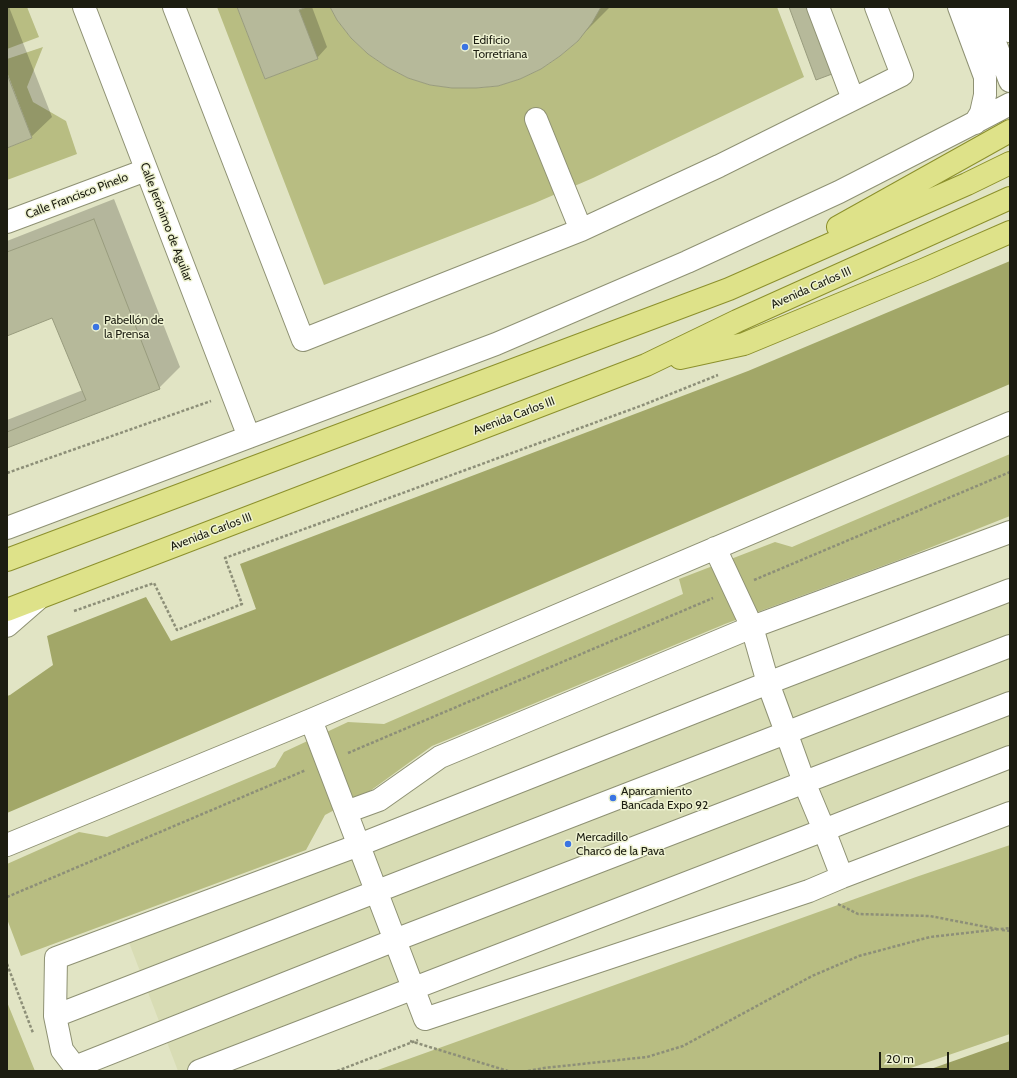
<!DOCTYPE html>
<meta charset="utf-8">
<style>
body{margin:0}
#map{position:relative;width:1017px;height:1078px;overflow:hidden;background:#e1e4c4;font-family:Cabin,sans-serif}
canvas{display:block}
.frame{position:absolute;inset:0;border:8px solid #1c1d11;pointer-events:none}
.scale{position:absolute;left:879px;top:1052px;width:70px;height:18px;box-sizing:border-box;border:2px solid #1c1d11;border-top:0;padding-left:5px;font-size:12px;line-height:14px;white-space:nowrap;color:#1c1d11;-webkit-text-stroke:3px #eef2d1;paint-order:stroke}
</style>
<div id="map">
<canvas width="1017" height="1078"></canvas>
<div class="frame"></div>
<div class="scale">20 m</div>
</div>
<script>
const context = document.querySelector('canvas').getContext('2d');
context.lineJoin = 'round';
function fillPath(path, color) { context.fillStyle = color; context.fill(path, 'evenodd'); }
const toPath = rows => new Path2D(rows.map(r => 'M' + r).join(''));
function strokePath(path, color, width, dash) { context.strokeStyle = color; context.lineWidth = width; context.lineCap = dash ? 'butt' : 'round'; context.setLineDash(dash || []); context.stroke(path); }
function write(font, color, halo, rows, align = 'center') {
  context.font = font + ' Cabin,sans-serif'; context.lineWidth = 3; context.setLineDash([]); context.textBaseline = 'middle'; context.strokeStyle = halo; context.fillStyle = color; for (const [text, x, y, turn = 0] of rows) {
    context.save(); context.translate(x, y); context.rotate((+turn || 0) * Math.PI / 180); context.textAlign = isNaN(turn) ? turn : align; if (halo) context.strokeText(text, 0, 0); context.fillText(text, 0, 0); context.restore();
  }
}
const built = toPath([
 [1010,591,1010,756,199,1071,178,1071,125,932]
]);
const green = toPath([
 [7,7,27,7,39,37,7,49],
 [217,7,237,7,265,79,317,59,299,10,307,7,330,7,337,20,351,38,368,54,387,67,408,78,430,85,452,88,476,88,498,86,520,79,541,69,560,56,578,41,601,7,777,7,804,77,593,178,535,203,324,285],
 [43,47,27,87,33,102,66,121,77,154,7,180,7,148,32,138,7,72,7,59],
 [1010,454,1010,516,904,558,725,624,432,746,370,791,325,815,306,850,21,956,7,919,7,864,79,832,107,837,275,767,284,752,348,722,384,724,683,594,679,579,775,542,792,547],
 [1010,845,1010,1034,902,1071,375,1071,916,877],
 [7,1002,35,1071,7,1071]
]);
const forest = toPath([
 [1010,261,1010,384,7,813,7,696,10,695,53,665,47,636,146,597,171,641,256,609,240,564,748,371]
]);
const water = toPath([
 [1010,1041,1010,1071,925,1071]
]);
const shadow = toPath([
 [7,7,9,7,52,117,31,137,7,147],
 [239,7,312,7,327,47,317,58],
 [331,7,610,7,577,40],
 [114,199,180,367,159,388,7,447,7,420,83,390,53,317,7,335,7,241]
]);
const building = toPath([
 [237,7,307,7,299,10,318,59,265,79,237,7],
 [330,7,601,7,592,23,578,41,560,56,541,69,520,79,498,86,476,88,452,88,430,85,408,78,387,67,368,54,351,38,337,20,330,7],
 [789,7,807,7,832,74,816,80,789,7],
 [7,74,32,138,7,148,7,74],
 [94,219,160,389,7,448,7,432,86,400,52,318,7,336,7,252,94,219]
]);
const path = toPath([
 [7,473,211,401],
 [754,580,1010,472],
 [74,611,154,583,177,630,242,604,225,558,643,405,718,375],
 [348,753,713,598],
 [7,897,306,770],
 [838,904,858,914,930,916,997,929],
 [1002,930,1010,931],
 [7,964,33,1033],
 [410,1041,508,1071],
 [337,1071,418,1040],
 [528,1071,544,1068,647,1057,683,1046,812,976,859,956,930,937,1010,928]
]);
const minor = toPath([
 [84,7,249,437],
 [174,7,303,340,581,230,719,166,902,75,876,7],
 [818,7,853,99],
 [959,7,985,77,985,95,981,113,975,123],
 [981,7,1010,81],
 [1000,7,1010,31],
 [536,119,581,230],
 [7,222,146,170],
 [7,528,496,344,687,262,839,192,966,127,1010,104],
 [715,548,752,627,768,683,786,732,804,782,824,830,842,877],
 [7,626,38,599],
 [311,720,425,1019,809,891,842,877,1010,813],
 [346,812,379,800,440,757,752,627,1010,532],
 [7,845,311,720,1010,423],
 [55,1016,1010,646],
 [75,1067,395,940,1010,703],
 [79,1071,75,1067,62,1050,55,1016,56,958,359,845,768,683,1010,590],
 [199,1071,824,830,1010,757]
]);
const major = toPath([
 [838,227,1010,131],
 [680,358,744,344,923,270,1010,232],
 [7,560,729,289,967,184,1010,163],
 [7,610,646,365,737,321,1010,198]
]);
const markers = [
 [465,47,4,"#3a74e3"],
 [96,327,4,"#3a74e3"],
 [613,798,4,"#3a74e3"],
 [568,844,4,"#3a74e3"]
];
const poiNames = [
 ["Edificio",473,40],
 ["Torretriana",473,54],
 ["Pabellón de",104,320],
 ["la Prensa",104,334],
 ["Aparcamiento",621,791],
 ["Bancada Expo 92",621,805],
 ["Mercadillo",576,837],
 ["Charco de la Pava",576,851]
];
const streetNames = [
 ["Calle Francisco Pinelo",77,196,-21],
 ["Calle Jerónimo de Aguilar",166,222,69],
 ["Avenida Carlos III",811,288,-24],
 ["Avenida Carlos III",514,416,-21],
 ["Avenida Carlos III",211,532,-21]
];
fillPath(built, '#d8dcb4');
fillPath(green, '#b8bd82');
fillPath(forest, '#a2a768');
fillPath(water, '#9ca062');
fillPath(shadow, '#0003');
fillPath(building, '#b6b99a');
strokePath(building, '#989b7d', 1);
strokePath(minor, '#8e9173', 24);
strokePath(major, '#8c902c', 24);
strokePath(path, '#8d8f78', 2.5, [3, 2]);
strokePath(minor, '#fff', 22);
strokePath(major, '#dee289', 22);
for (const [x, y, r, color] of markers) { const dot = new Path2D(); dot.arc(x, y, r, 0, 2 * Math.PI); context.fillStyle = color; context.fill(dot); strokePath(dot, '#eef2d1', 1.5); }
write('12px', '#1c1d11', '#eef2d1', poiNames, 'left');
write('12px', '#1c1d11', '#eef2d1', streetNames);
</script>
